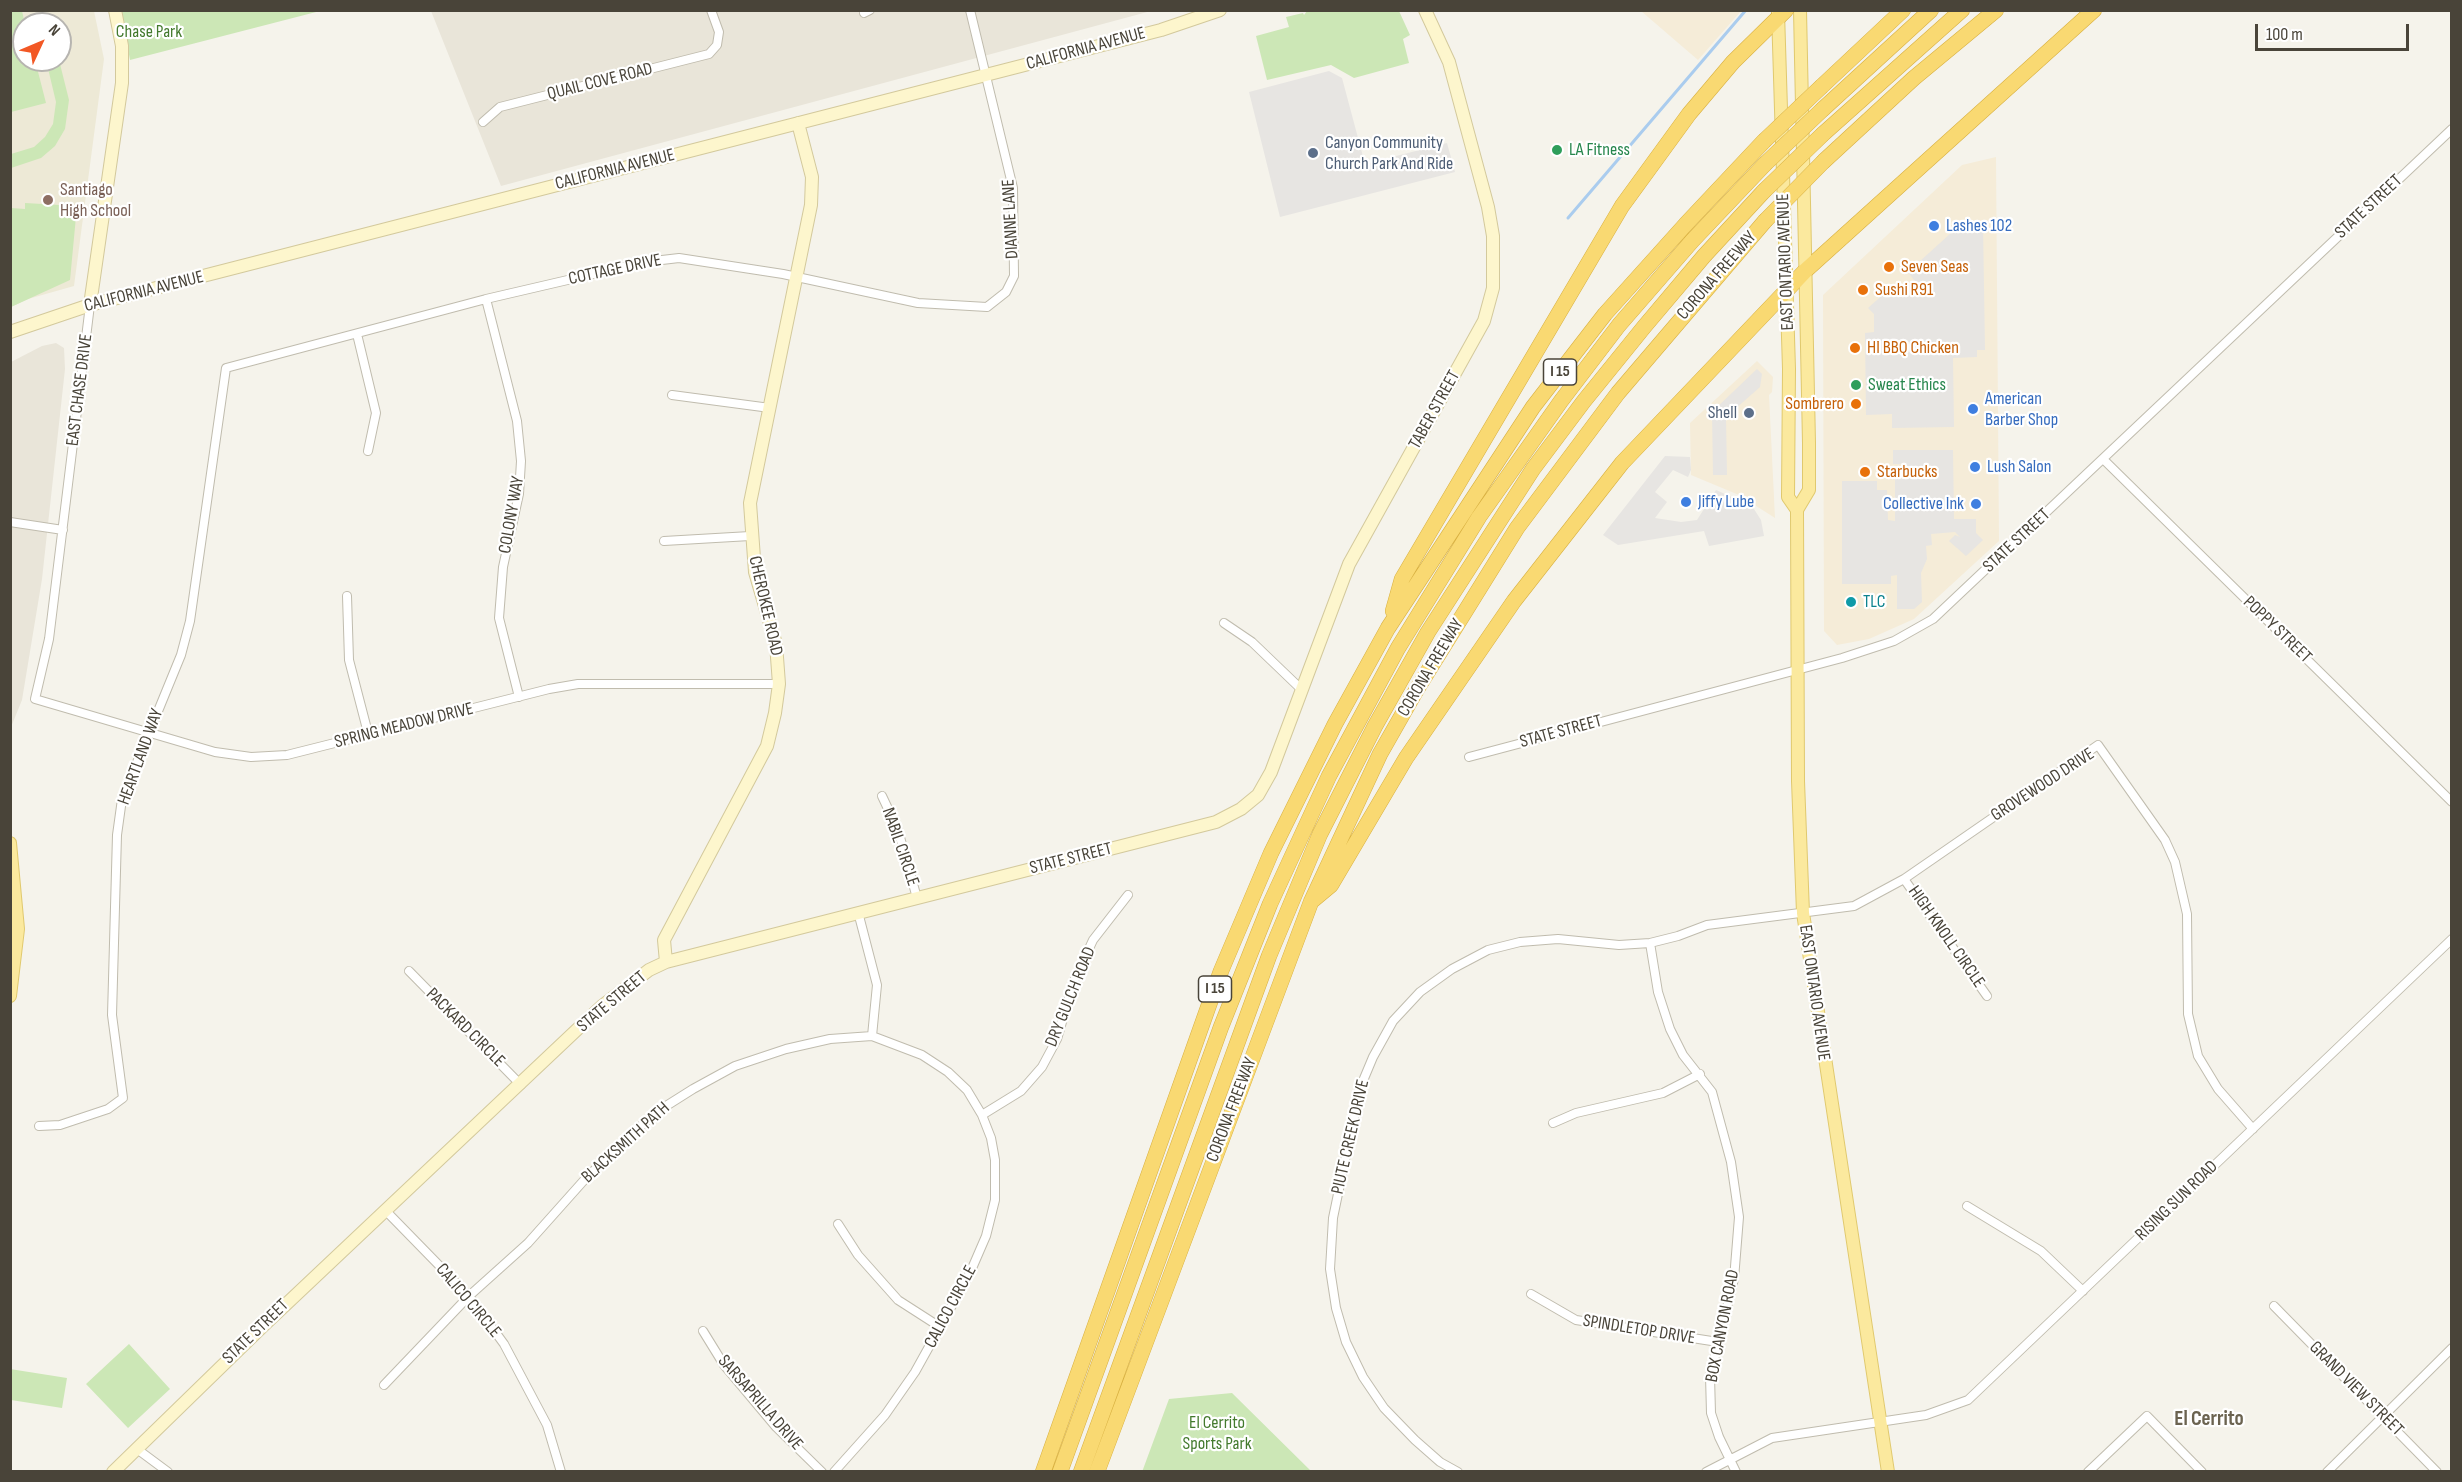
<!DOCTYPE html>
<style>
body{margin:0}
#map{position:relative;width:2462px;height:1482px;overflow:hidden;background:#f5f3eb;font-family:"Sofia Sans Condensed",sans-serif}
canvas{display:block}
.frame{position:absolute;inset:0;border:12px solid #494439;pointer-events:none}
.north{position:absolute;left:12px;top:12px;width:60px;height:60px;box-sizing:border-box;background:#fff;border:2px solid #b6b4b0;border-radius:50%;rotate:46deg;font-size:16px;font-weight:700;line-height:24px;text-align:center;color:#494439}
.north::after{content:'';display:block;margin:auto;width:21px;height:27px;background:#f25825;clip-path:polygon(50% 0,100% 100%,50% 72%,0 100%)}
.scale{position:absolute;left:2255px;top:24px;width:154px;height:27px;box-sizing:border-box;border:3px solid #494439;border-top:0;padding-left:8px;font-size:18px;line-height:21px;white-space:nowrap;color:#494439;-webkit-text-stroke:4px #fff;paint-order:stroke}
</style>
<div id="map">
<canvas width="2462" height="1482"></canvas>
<div class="frame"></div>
<div class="north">N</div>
<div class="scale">100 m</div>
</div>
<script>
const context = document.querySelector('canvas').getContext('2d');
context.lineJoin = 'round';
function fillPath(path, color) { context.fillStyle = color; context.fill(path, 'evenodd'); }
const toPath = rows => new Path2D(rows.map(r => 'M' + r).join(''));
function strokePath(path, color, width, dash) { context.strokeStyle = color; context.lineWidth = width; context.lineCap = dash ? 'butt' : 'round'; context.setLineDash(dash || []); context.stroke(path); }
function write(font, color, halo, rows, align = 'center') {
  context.font = font + ' "Sofia Sans Condensed",sans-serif'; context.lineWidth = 4.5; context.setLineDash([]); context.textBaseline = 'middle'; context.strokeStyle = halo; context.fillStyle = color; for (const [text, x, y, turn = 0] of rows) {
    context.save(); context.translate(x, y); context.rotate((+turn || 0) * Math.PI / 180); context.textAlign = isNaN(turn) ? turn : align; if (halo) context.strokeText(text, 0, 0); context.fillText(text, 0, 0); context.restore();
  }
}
const residential = toPath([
 [431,11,1151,11,501,186],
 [56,343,64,348,65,369,42,579,22,700,11,727,11,362,42,346]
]);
const commercial = toPath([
 [1641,11,1741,11,1698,60],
 [1996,157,1999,541,1914,619,1869,639,1837,645,1824,631,1823,295,1962,165],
 [1757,361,1773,377,1772,392,1769,395,1775,518,1739,495,1691,475,1690,423]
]);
const education = toPath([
 [11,11,94,11,104,59,74,286,28,299,11,307],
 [24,24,60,24,60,60,24,60]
]);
const green = toPath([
 [11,10,22,11,25,24,24,60,35,60,46,103,11,112],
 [121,11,320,11,130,60],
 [1307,11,1399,11,1410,35,1403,39,1409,63,1354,78,1331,65,1267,80,1256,36,1289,27,1286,17,1303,13,1304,15],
 [46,60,59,60,69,100,65,129,55,146,41,158,11,168,11,154,34,147,45,137,53,124,56,102],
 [25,203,77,206,70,280,11,307,11,208,25,209],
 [129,1344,170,1389,128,1428,86,1384],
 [10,1369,67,1378,62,1408,11,1400],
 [1232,1393,1311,1471,1142,1472,1169,1399]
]);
const parking = toPath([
 [1329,71,1342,78,1365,164,1447,143,1455,172,1280,217,1249,92],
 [1961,224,1983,224,1985,350,1977,350,1977,357,1953,358,1954,427,1892,428,1892,414,1866,415,1865,333,1874,332,1874,314,1868,308,1894,285,1901,292,1914,280,1908,272],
 [1757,369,1762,374,1760,387,1726,417,1727,475,1713,475,1712,412],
 [1893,450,1953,450,1954,519,1976,519,1976,533,1983,540,1966,556,1949,541,1955,535,1960,537,1955,532,1931,534,1932,545,1926,546,1927,559,1921,573,1922,602,1914,609,1897,609,1897,575,1891,576,1891,584,1842,584,1842,481,1877,481,1877,490,1887,490,1888,520,1895,521,1895,477,1902,477,1902,464,1893,464],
 [1665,456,1690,457,1691,470,1688,477,1673,470,1655,492,1667,502,1655,518,1681,522,1697,520,1716,490,1752,506,1761,520,1764,536,1709,546,1704,531,1618,545,1603,535]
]);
const stream = toPath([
 [1568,218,1746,10]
]);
const street = toPath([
 [864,13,870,10],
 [483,122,500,107,709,54,717,45,719,32,711,10],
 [486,299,517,421,521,461,519,494,503,567,499,618,519,697],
 [90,305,49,639,35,699,215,752,251,757,287,755,549,689,578,684,779,684],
 [357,334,376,413,368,451],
 [672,395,770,408],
 [2103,459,2452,802],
 [10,522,63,530],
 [664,541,750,536],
 [347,596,349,660,368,733],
 [1224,623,1252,642,1301,689],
 [1469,757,1842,658,1894,641,1933,619,2452,129],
 [882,796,898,830,917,898],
 [1904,879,1987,996],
 [858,912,877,985,872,1036],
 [1650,943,1658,992,1670,1029,1683,1055,1712,1092,1731,1162,1739,1217,1734,1279,1710,1376,1711,1413,1719,1437,1736,1472],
 [409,971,521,1085],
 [982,1115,1021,1091,1042,1067,1057,1039,1074,981,1093,940,1128,895],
 [1553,1123,1576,1113,1663,1093,1700,1074],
 [39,1126,60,1125,108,1109,123,1098,112,1015,117,835,122,799,181,655,190,621,226,368,486,299,645,262,679,258,783,274,918,303,987,307,1006,292,1014,276,1013,188,970,10],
 [1967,1206,2041,1251,2083,1291],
 [385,1210,469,1296,504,1344,547,1425,561,1472],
 [838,1224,858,1255,898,1300,940,1327],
 [1531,1294,1576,1320,1718,1342],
 [2274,1306,2437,1472],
 [703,1331,724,1365,776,1427,822,1472],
 [384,1385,469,1296,528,1243,586,1178,655,1113,693,1089,735,1066,786,1049,830,1039,872,1036,922,1055,948,1072,967,1090,982,1115,991,1138,995,1160,995,1200,986,1236,970,1273,915,1372,885,1415,834,1472],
 [137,1449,168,1472],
 [1458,1472,1440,1462,1415,1440,1384,1408,1363,1377,1346,1342,1336,1308,1330,1269,1333,1218,1360,1088,1373,1057,1393,1021,1420,992,1452,969,1488,950,1520,942,1558,939,1619,945,1650,943,1678,936,1707,925,1854,906,1904,879,2098,745,2165,840,2175,862,2187,914,2188,1014,2198,1056,2218,1089,2253,1129],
 [1706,1472,1772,1438,1926,1415,1968,1400,2452,939],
 [2088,1472,2147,1416,2202,1472],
 [2327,1472,2452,1348]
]);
const secondary = toPath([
 [90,305,122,83,122,46,115,10],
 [10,332,90,305,1161,30,1220,10],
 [666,962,664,940,767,746,775,713,779,684,776,644,755,572,750,503,811,205,812,177,798,123],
 [113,1472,263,1326,602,1006,649,970,666,962,1216,822,1241,809,1258,795,1271,772,1349,564,1484,321,1493,288,1493,236,1488,207,1449,62,1425,10]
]);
const primary = toPath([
 [1800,10,1809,443,1809,490,1797,510,1798,781,1803,913,1888,1472],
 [1778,12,1789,369,1788,497,1797,510],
 [10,843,18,929,10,996]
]);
const highway = toPath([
 [1822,86,1903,10],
 [1823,109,1931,10],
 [1823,134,1962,10],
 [1824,161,1914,78,1996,10],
 [1393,611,1402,579,1622,206,1689,114,1733,62,1786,10],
 [1313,900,1331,885,1406,758,1514,601,1622,463,1805,271,2094,10],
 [1043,1472,1221,971,1271,853,1335,724,1388,628,1533,407,1605,314,1685,225,1764,141],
 [1060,1472,1221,1027,1270,904,1329,776,1398,648,1479,517,1561,401,1619,325,1692,241,1765,164],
 [1081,1472,1269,956,1320,834,1375,726,1428,632,1533,469,1584,401,1644,327,1704,256,1764,191],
 [1097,1472,1311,902,1380,754,1417,689,1517,528,1618,393,1765,221]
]);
const highwayBridge = toPath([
 [1764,141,1822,86],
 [1765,164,1823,109],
 [1764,191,1823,134],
 [1765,221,1824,161]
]);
const markers = [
 [1557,150,6,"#2e9e5b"],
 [1313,153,6,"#5c6f8a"],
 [48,200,6,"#8d6e63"],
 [1934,226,6,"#3f7fe0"],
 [1889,267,6,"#e8710a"],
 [1863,290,6,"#e8710a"],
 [1855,348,6,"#e8710a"],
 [1856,385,6,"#2e9e5b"],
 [1856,404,6,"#e8710a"],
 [1973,409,6,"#3f7fe0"],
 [1749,413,6,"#5c6f8a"],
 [1975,467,6,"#3f7fe0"],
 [1865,472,6,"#e8710a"],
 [1686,502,6,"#3f7fe0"],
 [1976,504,6,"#3f7fe0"],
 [1851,602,6,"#0f9aa8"]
];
const shields = [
 [1560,372,33],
 [1215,989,33]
];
const shieldNames = [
 ["I 15",1560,372],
 ["I 15",1215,989]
];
const parkNames = [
 ["Chase Park",149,32],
 ["El Cerrito",1217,1423],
 ["Sports Park",1217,1444]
];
const streetNames = [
 ["CALIFORNIA AVENUE",1086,49,-15],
 ["QUAIL COVE ROAD",600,82,-14],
 ["CALIFORNIA AVENUE",615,170,-14],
 ["STATE STREET",2369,207,-43],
 ["DIANNE LANE",1011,219,-93],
 ["EAST ONTARIO AVENUE",1786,262,-92],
 ["COTTAGE DRIVE",615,270,-12],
 ["CORONA FREEWAY",1717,276,-49],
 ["CALIFORNIA AVENUE",144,292,-14],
 ["EAST CHASE DRIVE",80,390,-83],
 ["TABER STREET",1435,410,-61],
 ["COLONY WAY",512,515,-80],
 ["STATE STREET",2017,541,-43],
 ["CHEROKEE ROAD",765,606,77],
 ["POPPY STREET",2277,630,44],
 ["CORONA FREEWAY",1431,668,-59],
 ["SPRING MEADOW DRIVE",404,726,-14],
 ["STATE STREET",1561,732,-15],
 ["HEARTLAND WAY",141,757,-70],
 ["GROVEWOOD DRIVE",2043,785,-33],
 ["NABIL CIRCLE",900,847,71],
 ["STATE STREET",1071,859,-14],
 ["HIGH KNOLL CIRCLE",1946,937,55],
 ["EAST ONTARIO AVENUE",1814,993,82],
 ["DRY GULCH ROAD",1071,997,-68],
 ["STATE STREET",612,1002,-40],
 ["PACKARD CIRCLE",465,1028,45],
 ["CORONA FREEWAY",1232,1110,-69],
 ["PIUTE CREEK DRIVE",1351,1137,-77],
 ["BLACKSMITH PATH",626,1143,-42],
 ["RISING SUN ROAD",2177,1201,-44],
 ["CALICO CIRCLE",468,1301,50],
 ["CALICO CIRCLE",951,1307,-62],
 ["BOX CANYON ROAD",1723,1326,-79],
 ["SPINDLETOP DRIVE",1639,1330,9],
 ["STATE STREET",256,1332,-44],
 ["GRAND VIEW STREET",2356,1389,45],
 ["SARSAPRILLA DRIVE",760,1403,49]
];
const serviceNames = [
 ["Canyon Community",1325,143],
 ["Church Park And Ride",1325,164],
 ["Shell",1737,413,"right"]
];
const leisureNames = [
 ["LA Fitness",1569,150],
 ["Sweat Ethics",1868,385]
];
const educationNames = [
 ["Santiago",60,190],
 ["High School",60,211]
];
const shopNames = [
 ["Lashes 102",1946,226],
 ["American",1985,399],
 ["Barber Shop",1985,420],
 ["Lush Salon",1987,467],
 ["Jiffy Lube",1698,502],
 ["Collective Ink",1964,504,"right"]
];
const foodNames = [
 ["Seven Seas",1901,267],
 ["Sushi R91",1875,290],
 ["HI BBQ Chicken",1867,348],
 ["Sombrero",1844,404,"right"],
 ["Starbucks",1877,472]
];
const cultureNames = [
 ["TLC",1863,602]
];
const quarterNames = [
 ["El Cerrito",2209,1420]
];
fillPath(residential, '#e9e5d9');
fillPath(commercial, '#f5ecd8');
fillPath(education, '#ede9d6');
fillPath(green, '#cce7b6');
fillPath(parking, '#e7e5e2');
strokePath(stream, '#ace', 3);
strokePath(street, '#c0bcae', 10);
strokePath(secondary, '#d3c99c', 14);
strokePath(primary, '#e0c96e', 14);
strokePath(highway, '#d8b041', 16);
strokePath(street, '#fff', 8);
strokePath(secondary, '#fdf6cd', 12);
strokePath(primary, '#fbe99e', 12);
strokePath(highway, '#f9d972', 15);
strokePath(highwayBridge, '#d8b041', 16, []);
strokePath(highwayBridge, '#f9d972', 15);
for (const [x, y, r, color] of markers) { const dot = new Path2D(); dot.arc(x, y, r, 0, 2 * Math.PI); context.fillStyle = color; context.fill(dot); strokePath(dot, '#fff', 2); }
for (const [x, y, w] of shields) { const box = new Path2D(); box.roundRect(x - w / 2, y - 13, w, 26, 4.5); context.fillStyle = '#fff'; context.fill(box); strokePath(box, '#494439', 1.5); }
write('bold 16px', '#494439', null, shieldNames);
write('18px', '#437a2d', '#fff', parkNames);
write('18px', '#494439', '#fff', streetNames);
write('18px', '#4e5e75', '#fff', serviceNames, 'left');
write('18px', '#27864d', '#fff', leisureNames, 'left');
write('18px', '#785e54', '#fff', educationNames, 'left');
write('18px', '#366cbe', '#fff', shopNames, 'left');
write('18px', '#c56008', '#fff', foodNames, 'left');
write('18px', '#0d838f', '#fff', cultureNames, 'left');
write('bold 21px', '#6b6350', '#fff', quarterNames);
</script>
